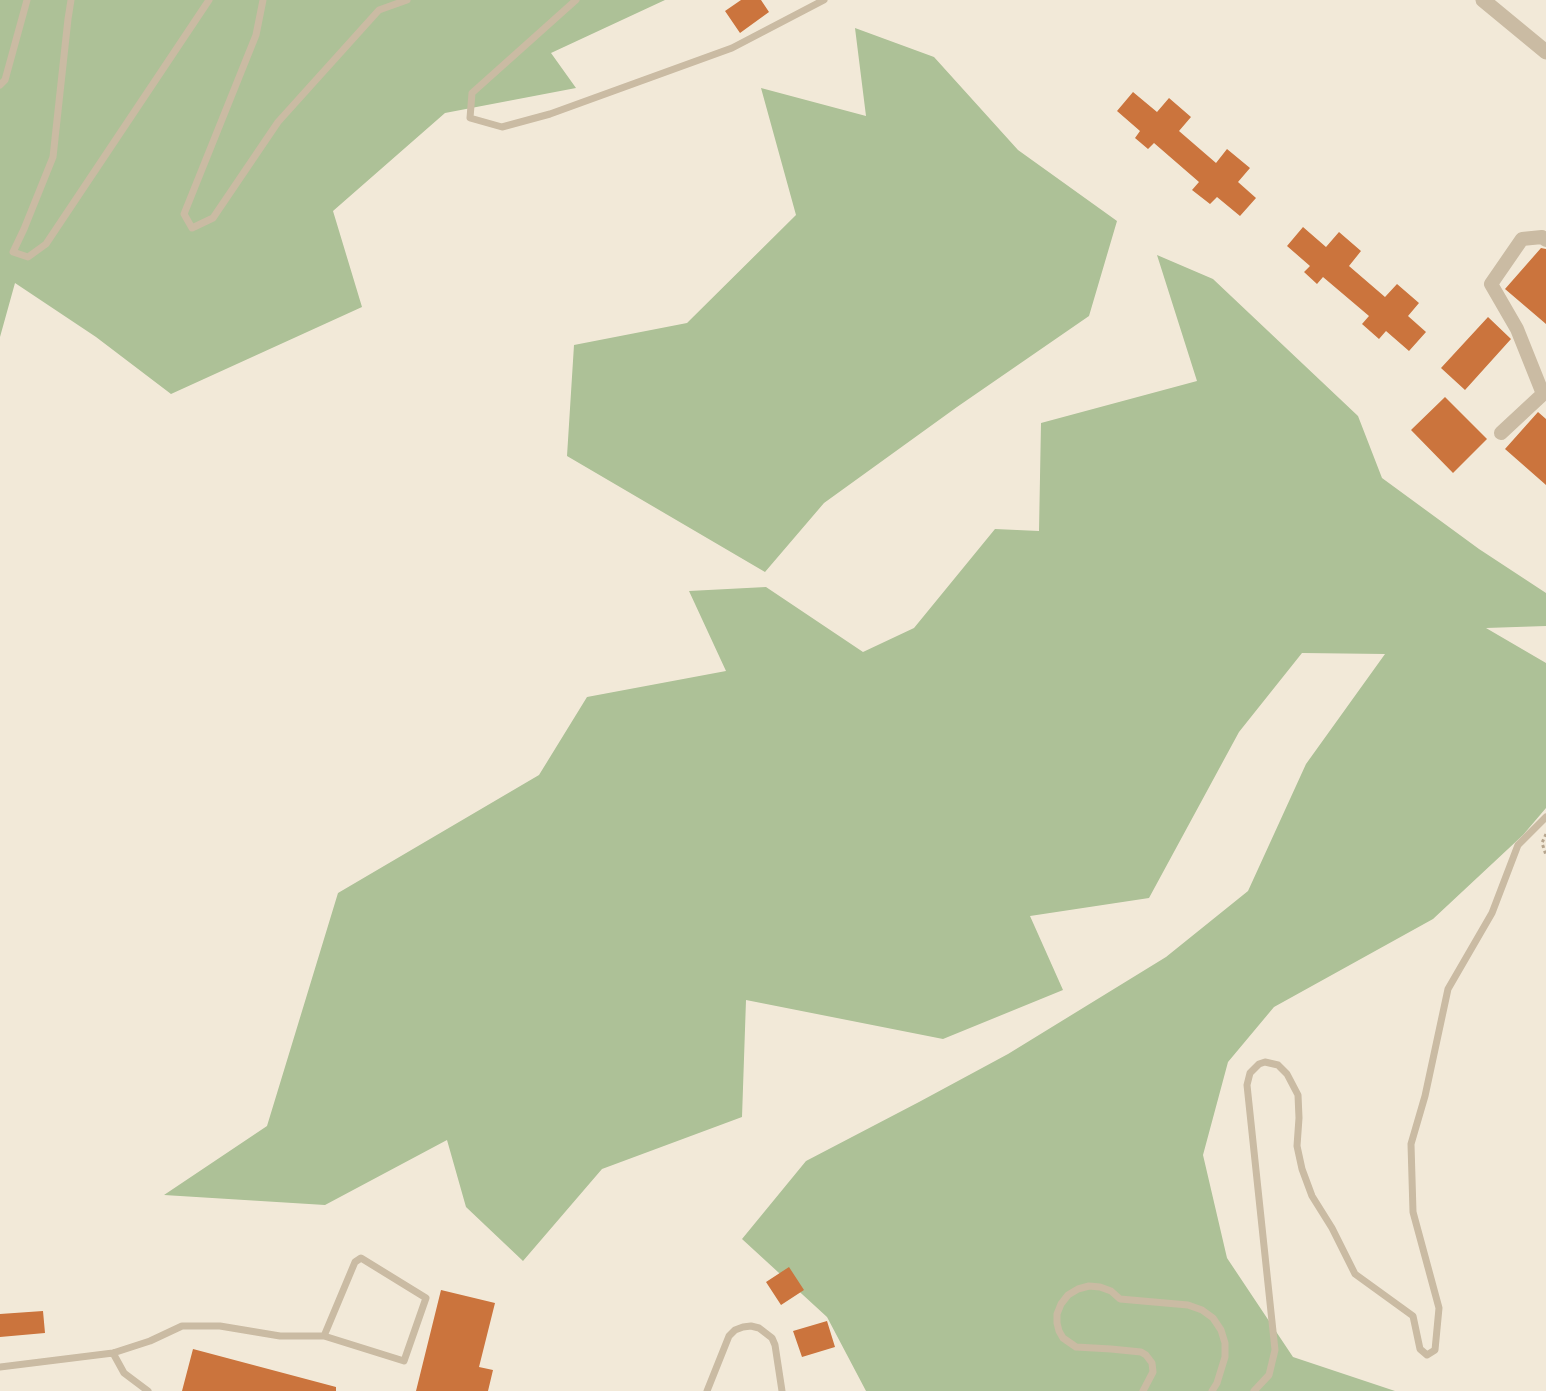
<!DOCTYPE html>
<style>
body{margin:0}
canvas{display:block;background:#f2e9d8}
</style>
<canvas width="1546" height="1391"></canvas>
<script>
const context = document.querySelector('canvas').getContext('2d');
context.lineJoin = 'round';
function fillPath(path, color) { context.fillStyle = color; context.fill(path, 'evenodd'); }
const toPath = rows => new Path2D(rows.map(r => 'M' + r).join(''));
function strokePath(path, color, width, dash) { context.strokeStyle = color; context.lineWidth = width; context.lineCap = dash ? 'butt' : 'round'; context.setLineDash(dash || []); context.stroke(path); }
const green = toPath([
 [0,0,665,0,551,53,576,88,445,113,333,211,362,307,171,394,96,337,15,283,0,337],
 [855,28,934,57,1018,150,1117,221,1089,316,957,407,824,503,765,572,567,456,574,345,687,323,796,215,761,88,866,116],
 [1157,255,1213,279,1358,416,1382,478,1479,549,1546,593,1546,626,1486,628,1546,663,1546,808,1523,835,1433,919,1274,1007,1228,1062,1203,1155,1227,1258,1293,1357,1395,1391,866,1391,827,1317,742,1239,806,1161,919,1102,1008,1054,1166,957,1248,891,1306,764,1385,654,1302,653,1239,732,1149,898,1030,916,1063,990,943,1039,746,1000,742,1117,602,1169,523,1261,466,1207,447,1140,325,1205,164,1195,267,1126,338,893,539,775,587,697,726,671,689,591,766,587,863,652,914,628,995,529,1039,531,1041,423,1197,381]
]);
const building = toPath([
 [741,0,761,0,769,12,740,33,725,11],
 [1133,92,1157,112,1169,98,1191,117,1179,131,1216,163,1227,149,1250,168,1238,182,1256,198,1240,216,1217,197,1210,204,1192,190,1199,182,1154,143,1148,149,1135,138,1140,131,1117,111],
 [1303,227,1326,247,1339,232,1361,251,1349,266,1385,297,1397,284,1419,303,1408,316,1426,332,1409,351,1386,331,1379,339,1362,324,1369,316,1323,277,1317,284,1304,272,1310,266,1287,246],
 [1541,248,1546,249,1546,324,1505,289],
 [1488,317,1511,339,1465,390,1441,368],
 [1445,397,1487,439,1453,473,1411,430],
 [1538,412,1546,419,1546,485,1505,449],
 [789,1267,804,1290,781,1305,766,1282],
 [441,1290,495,1303,479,1367,493,1370,488,1391,416,1391],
 [43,1311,45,1333,0,1337,0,1314],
 [827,1321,835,1347,802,1357,793,1331],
 [193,1349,336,1387,336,1391,182,1391]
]);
const path = toPath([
 [1546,834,1542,843,1546,855]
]);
const service = toPath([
 [71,0,68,19,53,157,24,229,13,252,28,257,46,244,209,0],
 [263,0,256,35,184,214,192,228,213,218,278,122,379,10,407,0],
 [576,0,472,93,470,118,502,127,550,114,732,48,824,0],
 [0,85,5,80,27,0],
 [113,1353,124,1373,148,1391],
 [0,1367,113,1353,150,1341,182,1326,220,1326,280,1336,324,1336,404,1361,426,1298,361,1258,355,1262,324,1336],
 [707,1391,729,1336,735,1330,743,1327,751,1326,759,1328,772,1338,775,1345,782,1391],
 [1143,1391,1153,1372,1152,1363,1146,1355,1141,1352,1111,1349,1076,1347,1063,1338,1059,1331,1057,1323,1057,1314,1061,1304,1068,1295,1078,1289,1089,1286,1100,1287,1111,1291,1120,1299,1188,1305,1202,1310,1213,1318,1221,1330,1225,1343,1225,1357,1217,1383,1212,1391],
 [1254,1391,1269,1375,1275,1350,1247,1085,1250,1073,1259,1064,1265,1062,1278,1065,1287,1074,1298,1095,1299,1118,1297,1146,1302,1169,1312,1196,1332,1228,1355,1274,1413,1316,1420,1349,1427,1355,1435,1350,1439,1308,1413,1212,1411,1144,1425,1096,1448,989,1492,913,1518,845,1546,817]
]);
const minor = toPath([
 [1501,433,1543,394,1517,329,1491,284,1522,239,1542,237,1546,240]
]);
const tertiary = toPath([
 [1483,0,1546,52]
]);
fillPath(green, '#adc197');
fillPath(building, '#cb743d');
strokePath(path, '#b6a58e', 3, [3, 3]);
strokePath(service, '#cabba3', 7);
strokePath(minor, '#cabba3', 14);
strokePath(tertiary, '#cabba3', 15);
</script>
